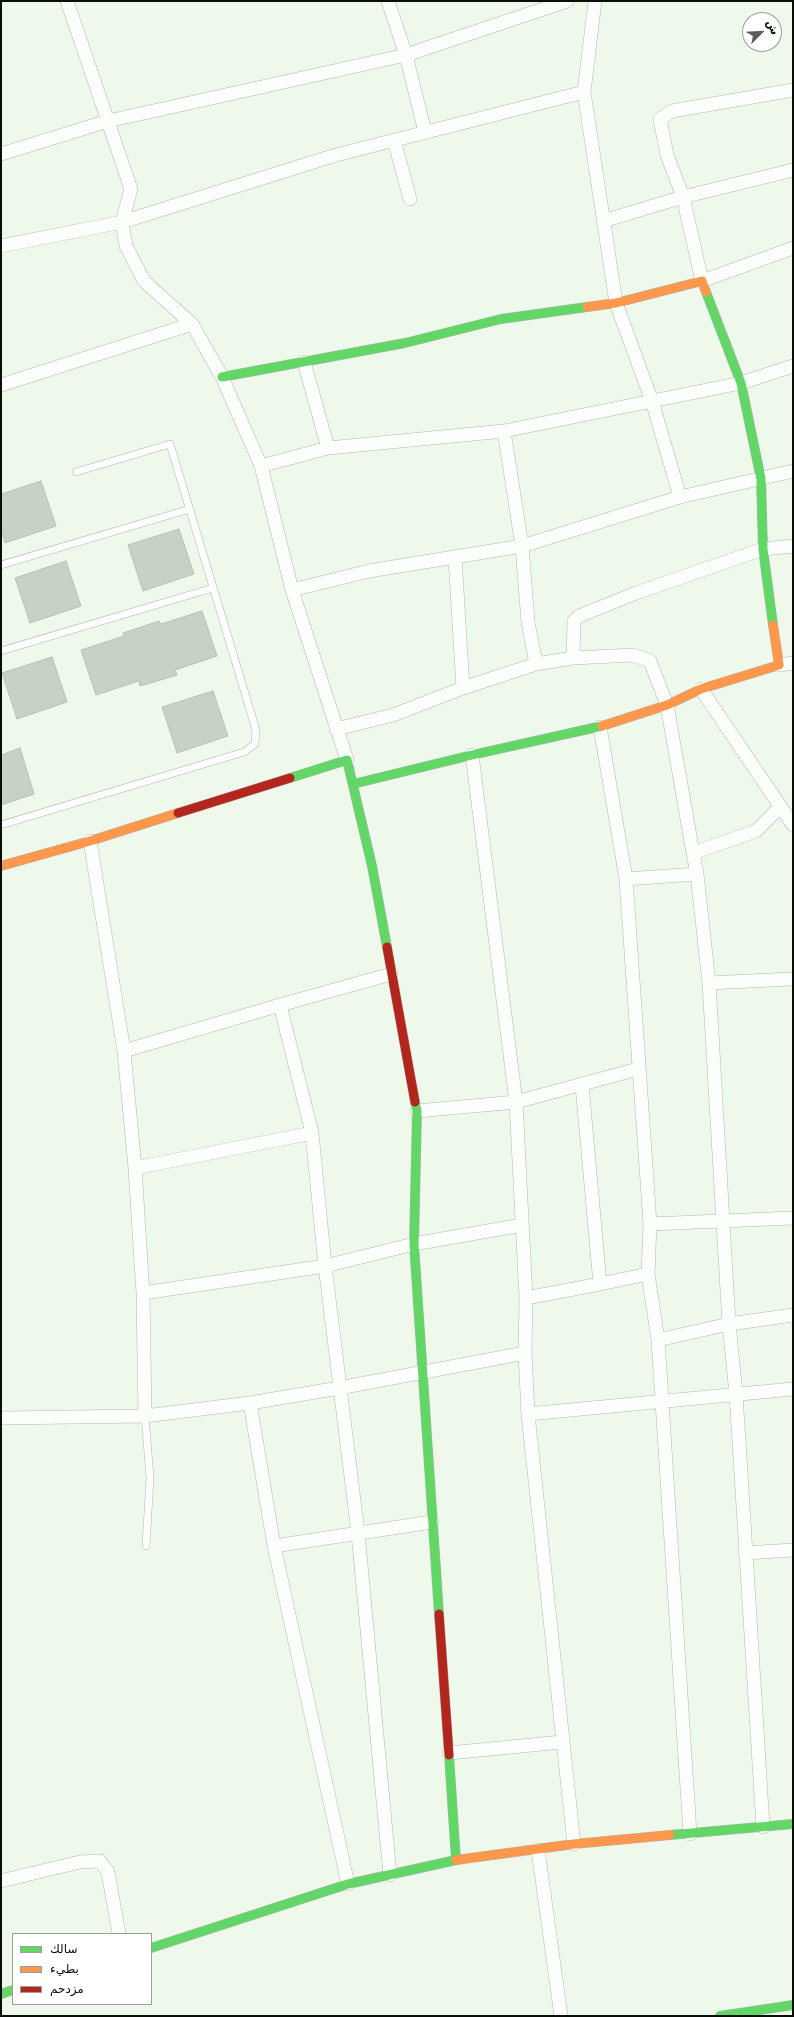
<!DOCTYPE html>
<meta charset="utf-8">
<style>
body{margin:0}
#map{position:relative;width:794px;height:2017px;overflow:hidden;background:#eef8eb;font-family:"DejaVu Sans",Vazirmatn,sans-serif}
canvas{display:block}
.frame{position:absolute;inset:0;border:2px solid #090e07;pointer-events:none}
.legend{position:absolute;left:12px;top:1933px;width:140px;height:72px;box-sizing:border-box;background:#fff;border:1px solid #9d9f9c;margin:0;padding:5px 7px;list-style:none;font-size:12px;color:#090e07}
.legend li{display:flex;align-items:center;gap:8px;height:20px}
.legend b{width:20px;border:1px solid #9d9f9c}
.north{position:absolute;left:742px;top:12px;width:40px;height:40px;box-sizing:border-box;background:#fff;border:1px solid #9d9f9c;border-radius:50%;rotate:66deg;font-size:11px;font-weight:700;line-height:16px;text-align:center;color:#090e07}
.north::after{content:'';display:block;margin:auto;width:14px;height:18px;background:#596057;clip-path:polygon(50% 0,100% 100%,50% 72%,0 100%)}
</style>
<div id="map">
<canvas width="794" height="2017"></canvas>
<div class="frame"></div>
<ul class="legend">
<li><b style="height:5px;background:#63d668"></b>سالك</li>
<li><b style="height:5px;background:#ff974d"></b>بطيء</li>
<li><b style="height:5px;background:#b3261e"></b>مزدحم</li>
</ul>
<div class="north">ش</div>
</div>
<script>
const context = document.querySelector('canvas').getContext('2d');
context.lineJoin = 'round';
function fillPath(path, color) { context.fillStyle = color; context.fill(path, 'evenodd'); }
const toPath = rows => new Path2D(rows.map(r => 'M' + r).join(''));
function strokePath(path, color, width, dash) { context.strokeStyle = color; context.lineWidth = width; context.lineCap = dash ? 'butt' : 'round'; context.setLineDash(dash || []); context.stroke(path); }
const building = toPath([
 [41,481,56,526,5,543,1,530,1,494,41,481],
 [179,529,194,574,143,591,128,545,179,529],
 [66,561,81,606,30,623,15,578,66,561],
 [202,611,217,656,175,670,177,675,154,682,140,686,139,681,96,695,81,650,124,636,123,633,159,621,161,624,202,611],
 [52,657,67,702,17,719,2,673,52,657],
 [213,691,228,736,177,753,162,707,213,691],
 [20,748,34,794,1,805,1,755,20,748]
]);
const lane = toPath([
 [1,565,190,509],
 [1,651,213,588],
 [1,825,244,752,255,744,256,730,170,444,76,472],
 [145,1416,150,1478,146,1546]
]);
const street = toPath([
 [67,1,131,189,122,222,126,246,144,281,192,324,222,377,261,466,292,590,347,760],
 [388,1,406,55,425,132],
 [793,90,672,111,660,119,667,155,683,197,702,281,793,248],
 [394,140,410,199],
 [1,154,108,121,406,55,567,1],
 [603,221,683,197,793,170],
 [1,246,122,222,336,155,584,92],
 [304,362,328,448],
 [1,385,192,324],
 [504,431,741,383,793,366],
 [261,466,328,448,504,431,522,546,528,622,536,664],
 [680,497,793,471],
 [455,557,463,688],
 [292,590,369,571,522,546,680,497,652,401,616,303,584,92,595,1],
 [573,658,574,621,579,616,636,593,763,549,793,546],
 [779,665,793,663],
 [701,689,793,825],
 [600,727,626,879,650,1224,648,1274,658,1340,690,1834],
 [336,729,393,715,463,688,536,664,573,658,633,655,650,661,667,705,693,853,756,831,780,807],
 [472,755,516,1102,526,1298,525,1353,528,1414,574,1844],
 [90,841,124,1051,280,1005],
 [693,853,697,874,709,983,729,1324,736,1394,763,1827],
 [626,879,697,874],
 [709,983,791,979],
 [582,1085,600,1284,648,1274],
 [417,1111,516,1102,638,1069],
 [135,1168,312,1133],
 [650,1224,793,1218],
 [143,1293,325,1266,414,1244,522,1225],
 [526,1298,600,1284],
 [658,1340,729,1324,793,1315],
 [250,1403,274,1546,348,1884],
 [528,1414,793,1389],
 [145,1416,250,1403,339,1388,525,1353],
 [1,1418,145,1416,143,1293,135,1168,124,1051],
 [274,1546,432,1522],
 [745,1553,793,1550],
 [449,1753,562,1742],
 [538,1850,561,2016],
 [390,1875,358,1533,325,1266,312,1133,280,1005,391,974],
 [1,1881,80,1862,100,1861,108,1872,119,1934]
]);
const fast = toPath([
 [706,292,741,383,761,479,763,549,773,625],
 [222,377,405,343,501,319,587,307],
 [290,778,347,760,372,866,387,947],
 [353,784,472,755,602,726],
 [415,1102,417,1111,414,1244,439,1614],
 [670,1835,793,1824],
 [151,1948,348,1884,456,1860,449,1755],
 [1,1994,13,1990],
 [720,2016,793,2005]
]);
const slow = toPath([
 [587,307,616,303,702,281,706,292],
 [602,726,667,705,701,689,779,665,773,625],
 [1,866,90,841,178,813],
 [456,1860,574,1844,670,1835]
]);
const jam = toPath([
 [178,813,290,778],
 [387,947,415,1102],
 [439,1614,449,1755]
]);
fillPath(building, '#c6d2c3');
strokePath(building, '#b9c1b7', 1);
strokePath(lane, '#b2b9b0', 8);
strokePath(street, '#b2b9b0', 14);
strokePath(fast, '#b2b9b0', 10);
strokePath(slow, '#b2b9b0', 10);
strokePath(jam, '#b2b9b0', 10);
strokePath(lane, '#fcfefc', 7);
strokePath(street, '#fcfefc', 13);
strokePath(fast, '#63d668', 9);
strokePath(slow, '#ff974d', 9);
strokePath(jam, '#b3261e', 9);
</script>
